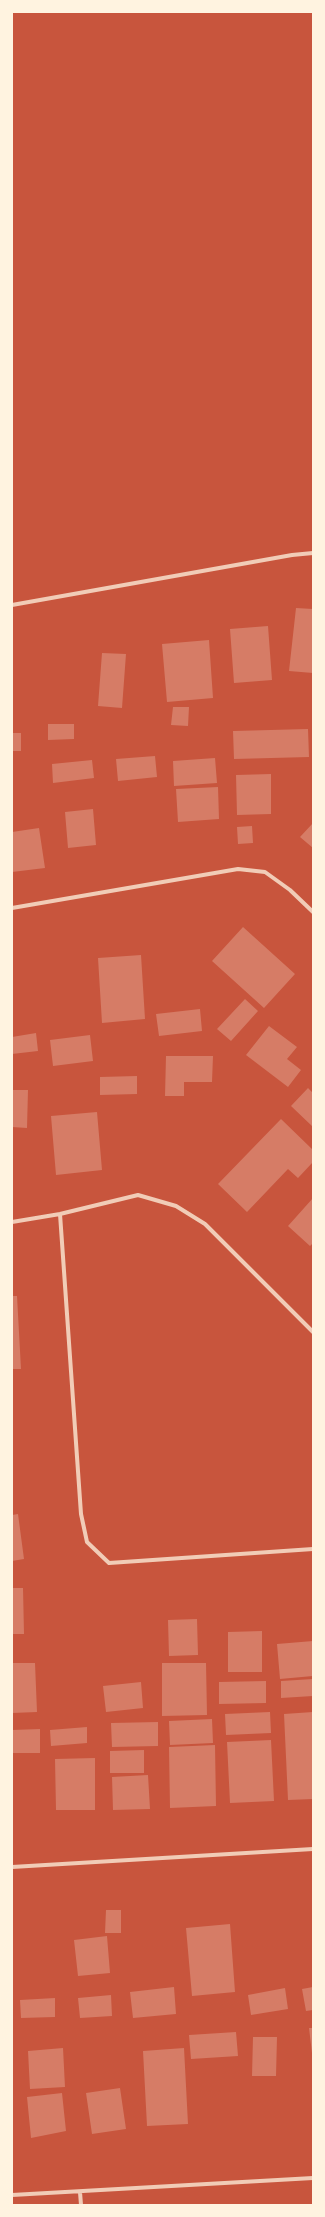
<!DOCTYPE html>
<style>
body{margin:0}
#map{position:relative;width:325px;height:2217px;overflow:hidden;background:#c8553d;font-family:Barlow,sans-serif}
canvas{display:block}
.frame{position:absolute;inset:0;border:13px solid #fff3e0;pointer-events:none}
</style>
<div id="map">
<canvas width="325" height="2217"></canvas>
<div class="frame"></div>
</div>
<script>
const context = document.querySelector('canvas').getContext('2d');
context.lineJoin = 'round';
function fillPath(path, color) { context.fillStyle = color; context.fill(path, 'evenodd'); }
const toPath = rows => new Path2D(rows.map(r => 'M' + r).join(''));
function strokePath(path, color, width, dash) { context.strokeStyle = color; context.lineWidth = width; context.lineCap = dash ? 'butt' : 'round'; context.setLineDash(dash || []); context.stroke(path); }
const building = toPath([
 [296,608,313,609,313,673,289,671],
 [268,626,272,680,234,683,230,629],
 [209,640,213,698,167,702,162,644],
 [102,653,126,654,122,708,98,706],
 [173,707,189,707,188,726,171,725],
 [48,724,74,724,74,739,48,740],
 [308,729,309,757,234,759,233,731],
 [12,733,21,733,21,751,12,751],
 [155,756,157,777,118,781,116,759],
 [215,758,217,783,174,786,173,761],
 [92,760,94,778,53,783,52,764],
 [271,774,271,814,237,815,236,775],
 [218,787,219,819,178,822,176,789],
 [93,809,96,845,68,848,65,812],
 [313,823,313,848,300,837],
 [252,826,253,843,238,844,237,827],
 [39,828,45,868,12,872,12,832],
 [243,927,295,974,264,1008,212,961],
 [141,955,145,1019,102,1023,98,958],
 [245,999,258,1011,231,1041,217,1029],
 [200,1009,202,1031,159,1036,156,1014],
 [269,1026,297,1047,287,1059,301,1070,288,1087,246,1055],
 [36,1033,38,1051,12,1054,12,1037],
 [90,1035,93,1061,53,1066,50,1040],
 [166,1056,213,1056,212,1082,184,1082,184,1096,165,1096],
 [137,1076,137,1094,100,1095,100,1077],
 [308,1088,313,1093,313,1127,291,1106],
 [12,1090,28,1090,27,1128,12,1127],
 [97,1112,102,1170,56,1175,51,1116],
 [281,1119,313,1150,313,1162,298,1178,288,1169,247,1212,218,1184],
 [313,1198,313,1243,310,1246,288,1226],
 [12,1296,17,1296,21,1369,12,1369],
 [18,1514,24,1559,12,1561,12,1515],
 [12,1588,23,1588,24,1634,12,1634],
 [197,1619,198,1655,169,1656,168,1620],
 [262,1631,262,1672,228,1672,228,1632],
 [313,1641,313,1676,280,1679,277,1644],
 [12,1663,35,1663,37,1712,12,1713],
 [162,1663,206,1663,207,1715,162,1716],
 [313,1679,313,1696,281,1698,281,1681],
 [266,1681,266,1703,219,1704,219,1682],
 [141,1682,143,1708,106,1712,103,1686],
 [270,1712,271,1733,226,1735,225,1714],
 [313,1712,313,1799,288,1800,284,1714],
 [212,1719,213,1743,170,1745,169,1721],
 [158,1722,158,1746,112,1747,111,1723],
 [87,1727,87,1743,51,1746,50,1730],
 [40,1729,40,1753,12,1753,12,1730],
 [271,1740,274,1801,230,1803,227,1742],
 [215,1745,216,1806,170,1808,169,1747],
 [144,1750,144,1773,110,1773,110,1751],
 [95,1758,95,1810,56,1810,55,1759],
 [148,1775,150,1809,113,1810,112,1777],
 [106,1910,121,1910,121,1933,105,1933],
 [230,1924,235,1992,192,1996,186,1928],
 [107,1936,110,1973,78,1976,74,1940],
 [174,1987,176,2014,133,2018,130,1992],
 [313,1987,313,2010,306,2011,302,1989],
 [285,1988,288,2009,251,2015,248,1995],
 [111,1995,112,2016,80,2018,78,1998],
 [55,1998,55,2017,21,2018,20,2000],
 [309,2028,313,2028,313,2053,312,2053],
 [236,2032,238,2056,191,2059,189,2035],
 [253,2037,277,2037,276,2076,252,2076],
 [63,2048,65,2087,30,2089,28,2051],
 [184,2048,188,2124,147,2126,143,2051],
 [120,2088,126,2129,92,2134,86,2093],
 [62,2093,66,2131,31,2138,27,2097]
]);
const minor = toPath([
 [12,605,292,555,313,553],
 [12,908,238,869,265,872,290,890,313,912],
 [60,1214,81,1514,87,1542,109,1563,313,1549],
 [12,1222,60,1214,138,1195,176,1206,205,1224,313,1332],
 [12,1867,313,1849],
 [80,2192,81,2205],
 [12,2195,313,2178]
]);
fillPath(building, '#d67c66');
strokePath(minor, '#f1ccb7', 4);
</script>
